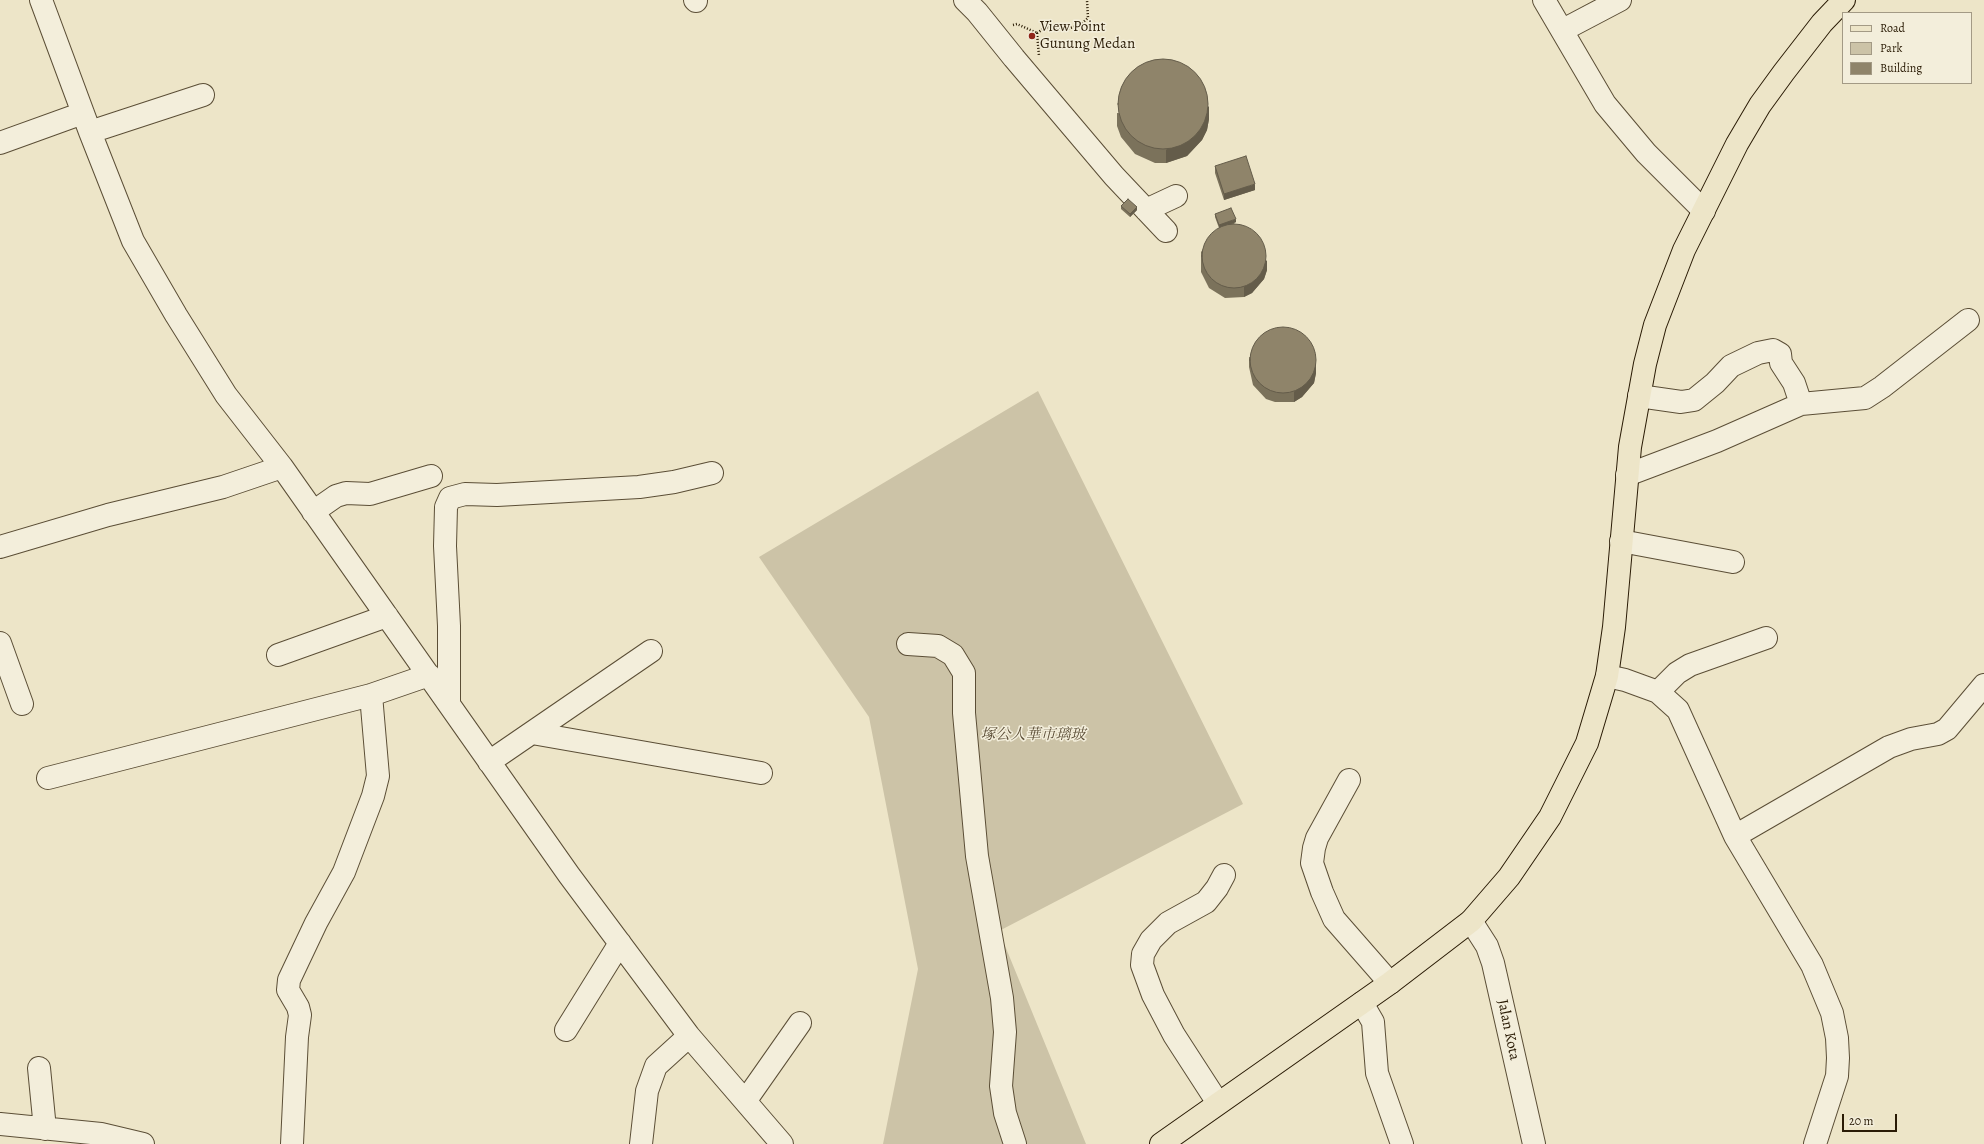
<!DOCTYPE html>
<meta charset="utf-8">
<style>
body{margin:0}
#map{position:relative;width:1984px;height:1144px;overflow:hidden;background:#ede5c8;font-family:Alegreya,serif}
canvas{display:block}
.legend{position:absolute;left:1842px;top:12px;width:130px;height:72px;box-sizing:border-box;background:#f3eedb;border:1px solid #a39a85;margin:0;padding:5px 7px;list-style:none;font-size:12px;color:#2a1b05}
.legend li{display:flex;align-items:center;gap:8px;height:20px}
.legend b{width:20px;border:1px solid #a39a85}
.scale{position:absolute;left:1842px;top:1114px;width:55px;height:18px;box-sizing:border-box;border:2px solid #2a1b05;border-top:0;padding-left:5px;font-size:12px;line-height:14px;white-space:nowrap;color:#2a1b05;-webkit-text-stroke:3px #f3eedb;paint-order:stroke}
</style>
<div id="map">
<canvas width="1984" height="1144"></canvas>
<ul class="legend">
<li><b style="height:5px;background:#ede5c8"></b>Road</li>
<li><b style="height:11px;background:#ccc3a7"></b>Park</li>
<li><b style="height:11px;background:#8f846a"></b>Building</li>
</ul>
<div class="scale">20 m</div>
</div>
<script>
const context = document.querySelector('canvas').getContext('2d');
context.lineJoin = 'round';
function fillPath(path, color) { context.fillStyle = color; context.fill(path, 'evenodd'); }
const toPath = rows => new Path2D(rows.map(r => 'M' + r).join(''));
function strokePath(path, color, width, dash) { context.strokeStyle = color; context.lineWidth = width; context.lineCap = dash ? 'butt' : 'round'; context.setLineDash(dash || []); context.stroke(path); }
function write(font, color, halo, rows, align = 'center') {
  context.font = font + ' Alegreya,"Noto Serif SC",serif'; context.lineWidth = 3; context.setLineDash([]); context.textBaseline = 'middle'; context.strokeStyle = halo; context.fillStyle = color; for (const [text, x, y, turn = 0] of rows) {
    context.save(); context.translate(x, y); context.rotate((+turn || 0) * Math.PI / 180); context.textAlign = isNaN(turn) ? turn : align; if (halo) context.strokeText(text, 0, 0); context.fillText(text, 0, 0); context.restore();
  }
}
const green = toPath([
 [1038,391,1243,804,999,931,1086,1144,883,1144,918,969,869,717,759,557]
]);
const path = toPath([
 [1013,25,1017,24,1037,33],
 [1037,33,1046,27,1067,29,1080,25,1088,18,1087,0],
 [1037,33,1039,56]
]);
const minor = toPath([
 [41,0,90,132,133,241,176,315,226,395,282,467,569,875,689,1036,782,1144],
 [695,0,696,1],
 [965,0,977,12,1014,58,1114,176,1166,231],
 [1544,0,1605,104,1646,153,1704,211],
 [1563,30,1620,0],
 [90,132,203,95],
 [0,143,83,113],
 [1146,210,1176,196],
 [1639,396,1681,402,1694,400,1715,383,1731,366,1758,353,1773,350,1780,354,1781,363,1794,383,1801,404],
 [1627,475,1717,441,1801,404,1865,398,1882,387,1968,320],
 [313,512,336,496,346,493,370,494,431,476],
 [1621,541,1733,562],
 [0,547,108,515,223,487,282,467],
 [0,643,22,704],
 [908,644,938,646,953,655,964,673,964,713,977,856,1002,998,1005,1032,1001,1086,1005,1113,1015,1144],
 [278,655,387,616],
 [1607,676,1625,680,1658,692,1678,710,1735,836,1812,965,1832,1013,1837,1038,1838,1058,1837,1076,1815,1144],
 [1658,692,1677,673,1690,665,1766,638],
 [449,702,449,626,445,546,446,507,450,498,465,494,497,495,639,487,674,482,712,473],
 [532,733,761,773],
 [489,762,651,651],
 [48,778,371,695,429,675],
 [1349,780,1317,838,1314,848,1312,863,1322,892,1334,919,1390,983],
 [1735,836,1889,747,1911,739,1938,734,1947,729,1984,685],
 [1471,921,1487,946,1493,963,1534,1144],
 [1362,1003,1373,1022,1377,1073,1402,1144],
 [566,1030,620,943],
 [39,1068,45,1129],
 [746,1100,800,1023],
 [1218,1103,1174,1035,1153,995,1142,965,1143,954,1151,940,1168,923,1206,902,1217,888,1224,875],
 [0,1124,101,1134,143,1144],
 [292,1144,297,1037,300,1015,298,1007,288,990,289,980,316,923,344,872,373,796,378,776,371,695],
 [641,1144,647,1091,656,1066,689,1036]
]);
const major = toPath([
 [1161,1144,1390,983,1471,921,1509,877,1550,817,1587,743,1607,676,1614,627,1630,447,1645,364,1655,325,1684,250,1737,144,1760,105,1784,72,1822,23,1844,0]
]);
const wall = toPath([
 [1117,113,1209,119,1207,130,1202,140,1187,156,1166,163,1155,163,1135,154,1121,137,1117,126],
 [1215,166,1255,190,1224,200,1215,173],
 [1121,206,1137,210,1130,217,1121,209],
 [1215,214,1236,222,1234,223,1267,270,1264,279,1252,293,1244,297,1225,298,1209,288,1201,272,1201,252,1219,228,1215,217],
 [1249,357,1316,373,1314,383,1302,397,1294,402,1275,402,1266,399,1253,385,1249,367]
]);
const shadedWall = toPath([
 [1209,106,1209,119,1207,130,1202,140,1187,156,1166,163,1166,150],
 [1255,184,1255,190,1224,200,1224,194],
 [1137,207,1137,210,1130,217,1130,214],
 [1236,219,1236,222,1219,229,1219,225],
 [1267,260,1267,270,1264,279,1252,293,1244,297,1244,287],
 [1316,363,1316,373,1314,383,1302,397,1294,402,1294,392]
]);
const building = toPath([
 '1118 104a45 45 0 1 1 90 0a45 45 0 1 1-90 0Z',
 [1246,156,1255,184,1224,194,1215,166,1246,156],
 [1128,199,1137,207,1130,214,1121,206,1128,199],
 [1231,208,1236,219,1219,225,1215,214,1231,208],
 '1202 256a32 32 0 1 1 64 0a32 32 0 1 1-64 0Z',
 '1250 360a33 33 0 1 1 66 0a33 33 0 1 1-66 0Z'
]);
const markers = [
 [1032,36,4,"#8f2418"]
];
const poiNames = [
 ["View Point",1040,27],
 ["Gunung Medan",1040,44]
];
const parkNames = [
 ["塚公人華市璃玻",1033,735]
];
const streetNames = [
 ["Jalan Kota",1508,1030,78]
];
fillPath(green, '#ccc3a7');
strokePath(minor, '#5b4e36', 24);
strokePath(major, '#2a1b05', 24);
strokePath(path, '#2a1b05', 2.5, [1, 2]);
strokePath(minor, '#f3eedb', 22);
strokePath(major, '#ede5c8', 22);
fillPath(wall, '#7b725b');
fillPath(shadedWall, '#645c4a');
fillPath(building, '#8f846a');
strokePath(building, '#645c4a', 1);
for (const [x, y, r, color] of markers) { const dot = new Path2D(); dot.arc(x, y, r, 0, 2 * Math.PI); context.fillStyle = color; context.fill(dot); strokePath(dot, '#f3eedb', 1.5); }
write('15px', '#2a1b05', '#f3eedb', poiNames, 'left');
write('italic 15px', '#5b4d36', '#f3eedb', parkNames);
write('15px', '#2a1b05', '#f3eedb', streetNames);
</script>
